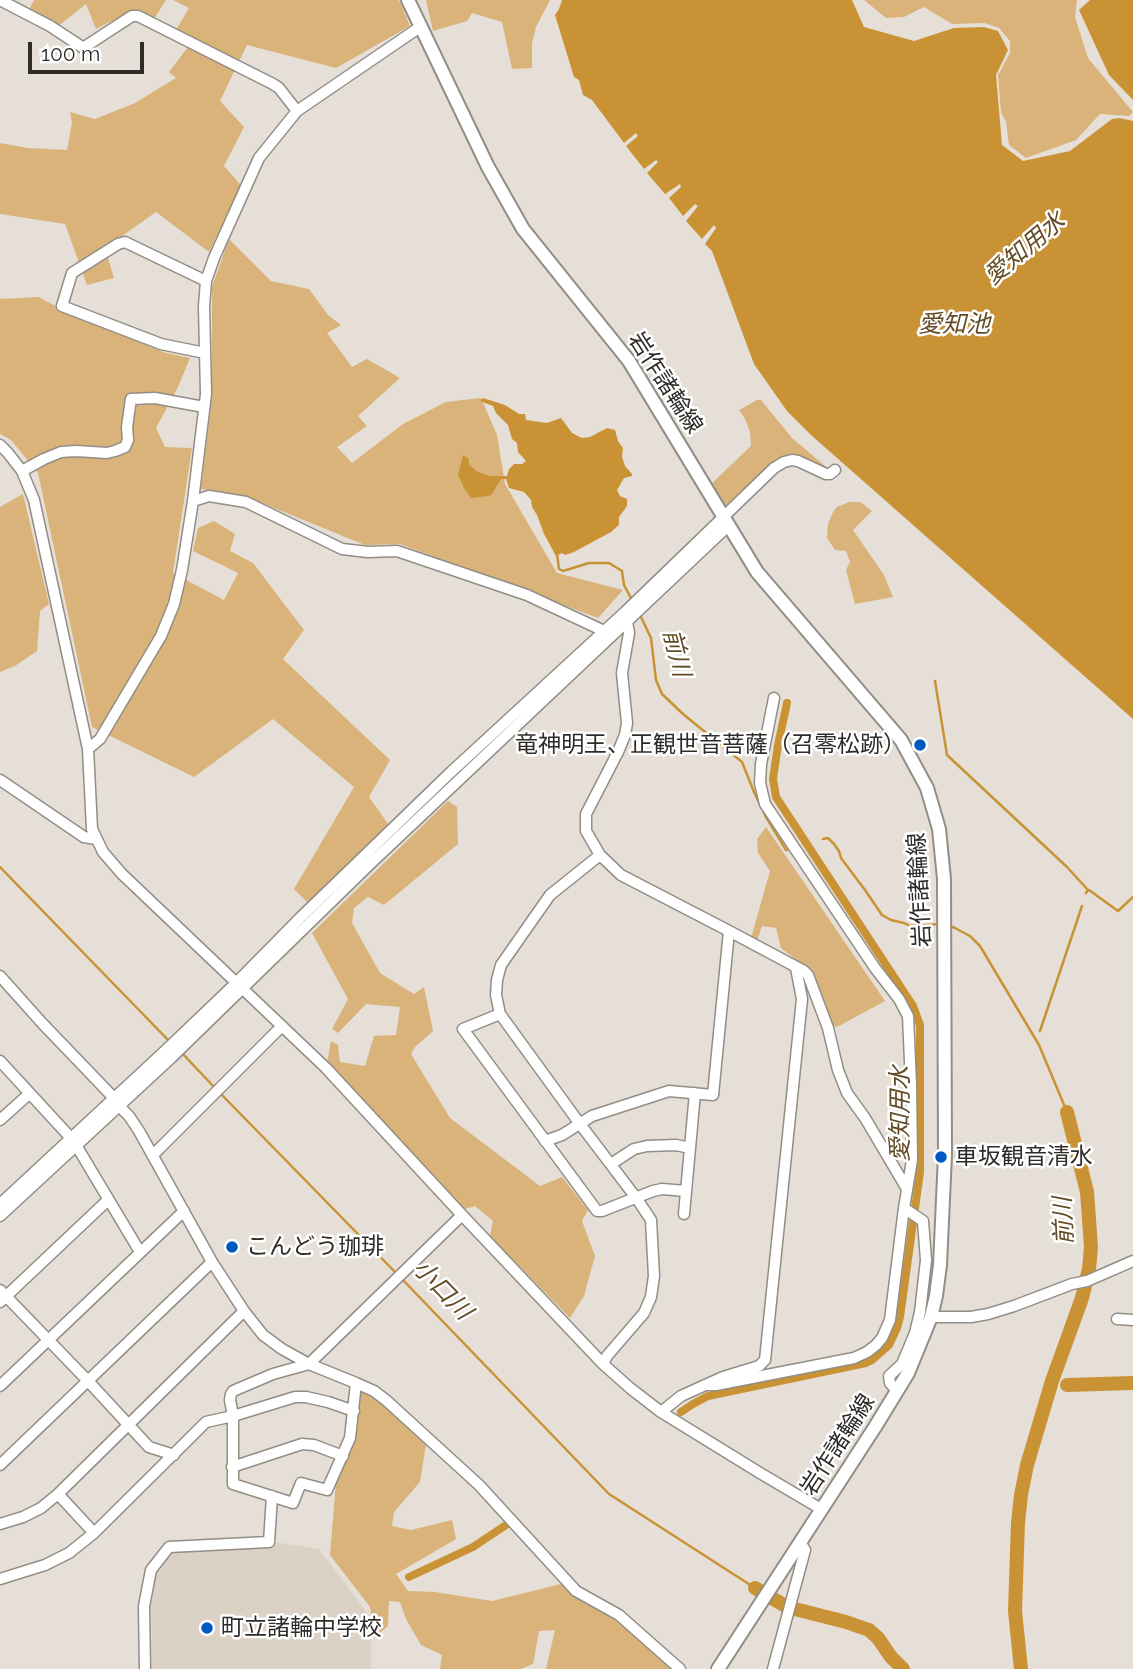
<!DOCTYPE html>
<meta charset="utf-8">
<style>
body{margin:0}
#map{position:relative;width:1133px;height:1669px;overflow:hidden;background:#e5dfd7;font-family:Raleway,sans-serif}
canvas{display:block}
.scale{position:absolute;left:28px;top:42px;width:116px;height:32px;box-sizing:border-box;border:4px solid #2e2c29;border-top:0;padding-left:9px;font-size:21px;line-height:24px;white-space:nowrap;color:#2e2c29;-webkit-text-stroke:5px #fff;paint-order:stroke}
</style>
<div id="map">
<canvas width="1133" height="1669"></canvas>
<div class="scale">100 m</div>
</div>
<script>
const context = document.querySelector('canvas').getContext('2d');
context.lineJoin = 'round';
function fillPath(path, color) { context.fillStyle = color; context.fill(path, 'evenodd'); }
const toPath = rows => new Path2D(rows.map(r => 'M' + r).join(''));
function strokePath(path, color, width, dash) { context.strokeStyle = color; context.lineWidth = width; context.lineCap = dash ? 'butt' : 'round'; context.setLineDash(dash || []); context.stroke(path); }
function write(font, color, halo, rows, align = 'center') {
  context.font = font + ' Raleway,"Noto Sans JP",sans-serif'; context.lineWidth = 5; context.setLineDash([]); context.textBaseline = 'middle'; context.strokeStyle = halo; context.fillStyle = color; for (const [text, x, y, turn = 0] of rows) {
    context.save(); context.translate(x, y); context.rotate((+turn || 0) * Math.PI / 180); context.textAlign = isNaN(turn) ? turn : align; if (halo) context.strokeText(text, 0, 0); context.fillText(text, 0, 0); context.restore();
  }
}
const built = toPath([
 [274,1542,319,1549,371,1618,371,1669,152,1669,151,1575,170,1550]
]);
const green = toPath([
 [34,0,166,0,154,19,129,12,96,29,86,4,57,27,29,10],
 [173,0,399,0,410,26,336,68,247,45,220,101,244,127,224,166,241,185,209,252,156,212,105,248,114,278,87,285,65,224,0,214,0,143,28,148,67,150,72,123,70,112,95,119,135,103,176,78,169,72,194,39,176,30,189,8],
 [426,0,550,0,536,27,532,43,532,68,512,69,502,22,472,13,467,21,433,31],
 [864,0,1077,0,1075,17,1088,58,1133,112,1129,116,1100,114,1076,140,1026,158,1009,145,1006,122,1001,112,998,75,1010,53,1010,41,999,28,984,23,952,24,924,7,904,17,886,18],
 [229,239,271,281,309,289,328,315,341,325,327,333,352,367,367,359,400,378,358,416,367,426,337,447,352,463,403,424,446,402,481,398,497,435,505,484,557,573,623,590,598,618,400,544,365,545,252,499,201,489,212,397,212,287],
 [39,297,75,317,166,353,190,358,178,387,156,428,165,447,192,448,173,573,224,600,238,573,193,551,198,528,214,521,235,534,230,551,253,563,304,630,283,659,390,760,369,797,389,825,308,903,294,889,354,787,273,719,194,777,92,727,38,473,11,440,0,434,0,299],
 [757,400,761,400,792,438,825,466,818,468,791,456,780,458,773,462,725,506,711,484,751,446,750,432,745,419,739,410],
 [23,494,49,604,40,611,37,651,15,666,0,672,0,507],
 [849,502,860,502,872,511,853,530,884,575,893,597,855,604,846,570,850,562,846,551,835,550,827,538,828,524,833,512,837,507],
 [448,801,457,807,458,844,384,905,368,897,354,908,352,923,380,973,414,994,424,987,433,1031,415,1047,411,1054,450,1118,540,1186,562,1177,588,1210,582,1221,595,1256,584,1296,570,1318,490,1236,493,1221,475,1206,465,1209,327,1063,331,1041,338,1045,340,1062,365,1066,374,1036,396,1035,400,1007,366,1004,338,1033,332,1029,348,999,312,933],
 [766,827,885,1001,837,1027,833,1026,808,969,781,948,776,928,762,926,757,941,751,938,770,871,758,853,757,839],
 [363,1392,379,1402,398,1417,426,1444,420,1482,394,1512,392,1526,411,1530,452,1520,456,1539,396,1574,408,1591,435,1592,492,1601,561,1584,618,1622,673,1669,546,1669,555,1630,539,1631,533,1664,521,1669,440,1669,442,1655,421,1645,406,1619,400,1602,389,1601,388,1626,374,1638,370,1607,330,1555,336,1482,359,1394]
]);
const water = toPath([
 [562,0,852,0,864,27,914,41,954,28,984,27,998,31,1008,50,996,75,1002,145,1023,161,1070,151,1112,119,1120,118,1133,121,1133,719,811,435,787,411,754,364,712,251,705,244,716,228,714,225,702,239,686,221,698,206,695,204,683,216,669,198,681,187,680,184,665,194,647,173,658,162,656,160,644,169,626,146,638,136,636,133,624,143,592,100,583,95,579,80,574,77,555,15,559,9],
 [1090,0,1133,0,1133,100,1109,75,1079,10],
 [483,398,505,405,519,414,525,414,526,420,547,423,561,418,572,433,582,438,590,437,607,428,615,430,618,441,623,448,622,457,625,466,632,474,632,476,624,478,617,490,620,496,627,499,627,506,619,517,619,525,611,532,574,552,565,555,562,553,556,556,544,534,537,515,532,507,531,500,524,492,509,488,506,479,501,479,492,494,489,496,471,498,464,488,458,475,463,455,469,459,469,465,478,472,489,476,507,476,509,469,514,464,522,464,526,461,518,452,517,443,512,439,508,425,496,413,493,406,480,401]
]);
const stream = toPath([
 [557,554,559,569,563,571,589,563,609,563,622,571,624,585,632,600],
 [640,615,651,638,656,680,662,694,683,714,742,762,754,792,766,817,786,850,789,849],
 [935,681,947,755,1067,867,1088,890,1086,893],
 [823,839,828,838,834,844,839,851,841,858,865,890,882,915,891,920,904,923,910,926,941,924],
 [0,867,171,1043],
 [1089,890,1118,911,1133,897],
 [947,925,955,928,970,936,980,946,1039,1045,1067,1112],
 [1040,1031,1082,906],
 [181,1052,215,1088],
 [220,1093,396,1273],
 [401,1278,609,1494,755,1588]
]);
const canal = toPath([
 [681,1412,693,1404,708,1396,866,1363,872,1360,889,1345,897,1328,900,1317,920,1172,920,1025,913,1006,776,797,773,779,778,745,787,703],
 [409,1577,473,1547,509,1523]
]);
const river = toPath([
 [1067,1385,1133,1383],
 [755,1588,787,1607,846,1622,869,1630,878,1638,891,1657,903,1669],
 [1021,1669,1015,1611,1018,1523,1021,1495,1027,1465,1052,1381,1082,1298,1089,1269,1091,1247,1087,1192,1067,1112]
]);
const minor = toPath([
 [0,0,50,26,82,47,86,46,132,16,138,16,273,84,279,88,297,111],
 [205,353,161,344,62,306,72,273,118,244,125,242,206,281],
 [0,445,8,453,22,471,34,500,88,749,92,829,103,852,122,874,326,1068,462,1215,603,1364,630,1388,661,1412,760,1473,821,1509],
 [22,471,44,459,61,452,76,451,107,453,115,451,125,447,128,440,127,427,131,399,155,398,204,407],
 [193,501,209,496,246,502,342,549,368,552,397,551,527,595,604,631],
 [627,622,629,633,622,673,627,723,625,735,618,752,586,814,586,831,600,855,621,875,729,931,804,971,808,975,828,1028,838,1070,847,1093,865,1118,907,1189],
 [88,749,100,739,161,636,174,604,182,570,193,501,206,394,204,306,206,281,214,258,259,158,297,111,420,27],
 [0,780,84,837,96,839],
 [600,855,550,895,501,965,497,980,496,995,500,1014,580,1124,637,1199,651,1220,654,1276,651,1297,644,1313,607,1356,603,1364],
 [0,976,42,1023,113,1097],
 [500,1014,463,1029,597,1211,602,1211,653,1191,662,1189,686,1191],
 [0,1061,70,1137],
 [119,1106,129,1116,139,1131,212,1262,244,1311,263,1335,282,1349,309,1364,356,1383,374,1391,387,1401,479,1485,576,1591,619,1615,680,1669],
 [0,1120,29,1094],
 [545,1141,562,1135,592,1116,669,1091,713,1095,729,931],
 [76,1145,140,1252],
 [153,1155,282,1026],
 [611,1164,634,1149,647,1146,676,1145,690,1148],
 [0,1204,166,1050,236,983,300,918,451,772,625,612,774,468,784,462,792,460,798,461,826,474,830,474,835,470],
 [684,1214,695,1093],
 [0,1216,171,1058,369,865,728,526],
 [0,1290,88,1381,149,1447,174,1455],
 [0,1302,108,1200],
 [931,1317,971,1317,988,1314,1014,1306,1072,1284,1087,1281,1133,1261],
 [1117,1319,1133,1320],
 [356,1383,350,1438,327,1490,301,1483,293,1503,233,1484,233,1416,230,1400,231,1394,233,1391,273,1374,309,1364,462,1215],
 [705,1385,716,1385,854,1358,867,1352,876,1345,882,1338,890,1320,904,1208,912,1160,911,1084,908,1016,899,999,875,968,765,804,760,783,761,764,774,698],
 [0,1386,184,1211],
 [897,1391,890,1383,889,1376,902,1364,915,1333,920,1312,926,1260,923,1221,904,1208],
 [661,1412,681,1396,723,1377,759,1366,765,1360,802,999,796,968],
 [0,1465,212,1262],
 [232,1467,302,1444,314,1445,343,1456],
 [58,1494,94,1533],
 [0,1524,23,1517,41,1508,58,1494,244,1311],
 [0,1579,45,1565,69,1553,94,1533,206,1422,233,1416,295,1397,306,1397,328,1402,354,1411],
 [145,1669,144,1606,151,1570,169,1547,269,1542,272,1496],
 [773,1669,805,1550,800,1542]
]);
const major = toPath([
 [408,0,488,167,523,229,629,361,757,572,901,740,927,788,939,829,944,879,945,1155,940,1265,936,1296,931,1317,908,1373,875,1427,718,1669]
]);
const markers = [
 [920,745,7,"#0059c2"],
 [941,1157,7,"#0059c2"],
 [232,1247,7,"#0059c2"],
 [207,1628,7,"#0059c2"]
];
const streetNames = [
 ["岩作諸輪線",665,383,57],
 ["岩作諸輪線",920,890,-93],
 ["岩作諸輪線",838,1445,-57]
];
const poiNames = [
 ["竜神明王、正観世音菩薩（召零松跡）",906,745,"right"],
 ["車坂観音清水",955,1157],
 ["こんどう珈琲",246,1247],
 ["町立諸輪中学校",221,1628]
];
const waterNames = [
 ["愛知用水",1025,249,-40],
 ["愛知池",954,325],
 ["前川",676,653,76],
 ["愛知用水",901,1114,-90],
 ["前川",1064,1221,-93],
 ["小口川",442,1290,46]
];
fillPath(built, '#dbd1c4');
fillPath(green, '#d9b379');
fillPath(water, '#c99335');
strokePath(stream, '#c99335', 2.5);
strokePath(canal, '#c99335', 8);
strokePath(river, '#c99335', 14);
strokePath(minor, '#928d85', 13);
strokePath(major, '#928d85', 16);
strokePath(minor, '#fff', 10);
strokePath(major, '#fff', 12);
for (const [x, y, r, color] of markers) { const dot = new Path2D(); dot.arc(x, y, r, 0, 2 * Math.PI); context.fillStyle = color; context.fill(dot); strokePath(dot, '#fff', 2.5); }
write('23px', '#2e2c29', '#fff', streetNames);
write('23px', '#2e2c29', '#fff', poiNames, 'left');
write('italic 24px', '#624b25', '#fff', waterNames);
</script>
